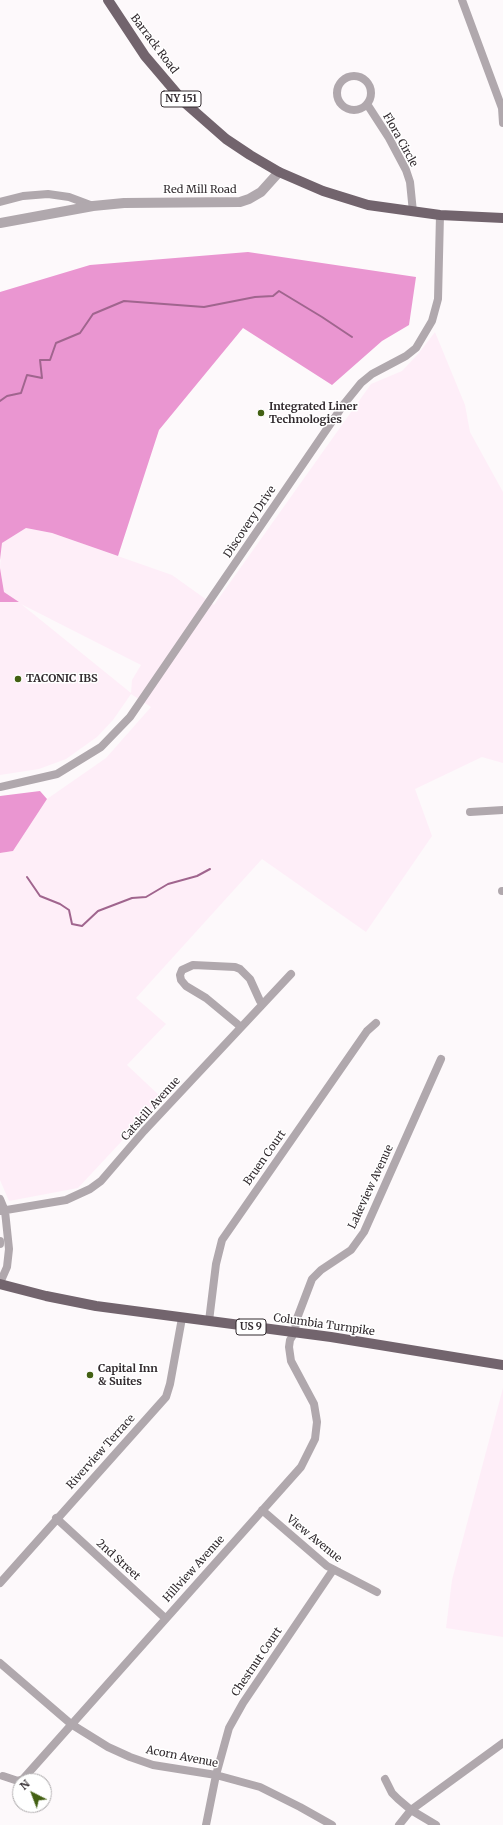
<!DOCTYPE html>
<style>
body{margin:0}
#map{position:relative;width:503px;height:1825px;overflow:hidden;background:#fdf9fb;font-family:Merriweather,serif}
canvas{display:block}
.north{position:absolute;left:12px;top:1773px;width:40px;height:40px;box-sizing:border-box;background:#fff;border:1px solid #adaaac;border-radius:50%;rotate:318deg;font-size:11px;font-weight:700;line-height:16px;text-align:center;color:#322b2f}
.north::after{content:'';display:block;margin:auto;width:14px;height:18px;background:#436013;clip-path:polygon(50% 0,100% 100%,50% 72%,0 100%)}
</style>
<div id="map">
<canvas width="503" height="1825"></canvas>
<div class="north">N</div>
</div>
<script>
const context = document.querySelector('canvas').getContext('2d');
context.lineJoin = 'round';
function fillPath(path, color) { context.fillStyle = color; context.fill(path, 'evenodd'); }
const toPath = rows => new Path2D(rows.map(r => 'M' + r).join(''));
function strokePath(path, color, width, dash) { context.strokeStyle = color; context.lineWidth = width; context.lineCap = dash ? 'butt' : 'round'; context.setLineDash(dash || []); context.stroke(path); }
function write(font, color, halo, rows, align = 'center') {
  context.font = font + ' Merriweather,serif'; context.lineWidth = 3; context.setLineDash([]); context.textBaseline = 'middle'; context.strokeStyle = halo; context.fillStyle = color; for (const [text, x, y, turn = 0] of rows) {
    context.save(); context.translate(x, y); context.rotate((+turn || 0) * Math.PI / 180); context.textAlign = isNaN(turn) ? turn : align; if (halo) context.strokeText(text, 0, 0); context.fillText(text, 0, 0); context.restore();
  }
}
const built = toPath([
 [435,332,465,405,470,432,503,492,503,763,482,757,415,789,432,836,366,932,262,859,136,998,166,1024,127,1065,162,1098,78,1188,9,1201,0,1180,0,853,13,851,47,799,106,758,151,707,131,694,113,720,97,737,66,759,39,769,0,775,0,602,19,602,4,592,0,568,2,543,26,528,52,533,172,575,214,605,371,384,402,371,419,353],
 [21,604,141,665,132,680,131,693],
 [503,1388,503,1637,446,1628,452,1580]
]);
const forest = toPath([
 [248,252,416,277,409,325,382,341,332,385,243,328,159,430,118,556,52,533,26,528,2,543,0,560,0,292,90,265],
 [0,568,4,592,19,602,0,602],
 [40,791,47,799,13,851,0,853,0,796]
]);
const stream = toPath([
 [0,401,7,396,21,393,27,375,42,378,40,360,50,360,56,343,80,333,93,314,124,301,204,307,255,297,273,296,279,291,322,317,352,337],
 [27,877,40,896,60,904,69,910,72,924,82,926,98,911,132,898,146,897,168,884,197,876,210,869]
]);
const minor = toPath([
 [462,0,502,108,503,123],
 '337 93a17 17 0 1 1 34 0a17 17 0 1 1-34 0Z',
 [367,104,389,138,406,170,410,182,413,212],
 [0,202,23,196,48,194,69,197,93,206],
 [0,787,57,774,101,747,130,717,344,404,361,383,372,374,406,356,416,348,432,321,438,299,440,215],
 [470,812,503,810],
 [502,891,503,891],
 [241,1027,206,998,186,986,181,980,180,975,182,970,193,965,235,967,240,969,250,979,260,1001,263,1004],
 [0,1199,5,1211,9,1249,7,1267,0,1283],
 [0,1211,66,1200,90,1189,101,1181,144,1131,291,974],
 [0,1241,0,1244],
 [209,1321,216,1264,222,1240,367,1031,376,1023],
 [262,1510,327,1566,377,1592],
 [56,1518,165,1618],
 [0,1583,166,1397,170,1384,182,1318],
 [0,1663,71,1724,108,1747,130,1757,153,1765,216,1775,260,1787,300,1807,332,1825],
 [3,1776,18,1781,23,1779,301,1467,315,1439,317,1422,314,1404,291,1361,289,1347,290,1340,295,1332,296,1321,312,1279,321,1270,351,1250,364,1232,441,1059],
 [385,1779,392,1793,398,1799,411,1810,436,1825],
 [206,1825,216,1775,229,1728,243,1703,333,1570],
 [399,1825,411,1810,503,1743]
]);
const tertiary = toPath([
 [0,223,93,206,124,203,240,202,249,199,261,192,279,172]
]);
const primary = toPath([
 [108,0,145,56,185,103,226,139,250,155,279,172,323,191,368,205,440,215,503,218],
 [0,1284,46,1296,96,1306,331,1337,503,1365]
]);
const markers = [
 [261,413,4,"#436013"],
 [18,679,4,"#436013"],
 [90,1375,4,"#436013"]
];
const shields = [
 [181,99,40],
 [251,1327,30]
];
const shieldNames = [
 ["NY 151",181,99],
 ["US 9",251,1327]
];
const streetNames = [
 ["Barrack Road",154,44,53],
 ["Flora Circle",400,140,61],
 ["Red Mill Road",200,190],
 ["Discovery Drive",250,522,-56],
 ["Catskill Avenue",151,1109,-48],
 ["Bruen Court",265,1158,-55],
 ["Lakeview Avenue",371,1187,-65],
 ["Columbia Turnpike",324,1325,8],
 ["Riverview Terrace",101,1452,-48],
 ["View Avenue",314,1539,39],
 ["2nd Street",118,1560,42],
 ["Hillview Avenue",194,1569,-48],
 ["Chestnut Court",257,1662,-56],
 ["Acorn Avenue",182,1757,11]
];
const poiNames = [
 ["Integrated Liner",269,407],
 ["Technologies",269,420],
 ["TACONIC IBS",26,679],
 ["Capital Inn",98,1369],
 ["& Suites",98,1382]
];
fillPath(built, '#feeef8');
fillPath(forest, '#ea96d1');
strokePath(stream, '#a0658e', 2);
strokePath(minor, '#b0a8ad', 8);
strokePath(tertiary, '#b0a8ad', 10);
strokePath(primary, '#72646d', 10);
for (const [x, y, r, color] of markers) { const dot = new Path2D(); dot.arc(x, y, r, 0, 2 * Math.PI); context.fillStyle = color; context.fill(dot); strokePath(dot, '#fff', 1.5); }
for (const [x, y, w] of shields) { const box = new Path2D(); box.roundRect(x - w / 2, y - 8, w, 16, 3); context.fillStyle = '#fff'; context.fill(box); strokePath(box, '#322b2f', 1); }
write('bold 10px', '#322b2f', null, shieldNames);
write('11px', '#322b2f', '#fff', streetNames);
write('bold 11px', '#322b2f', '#fff', poiNames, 'left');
</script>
